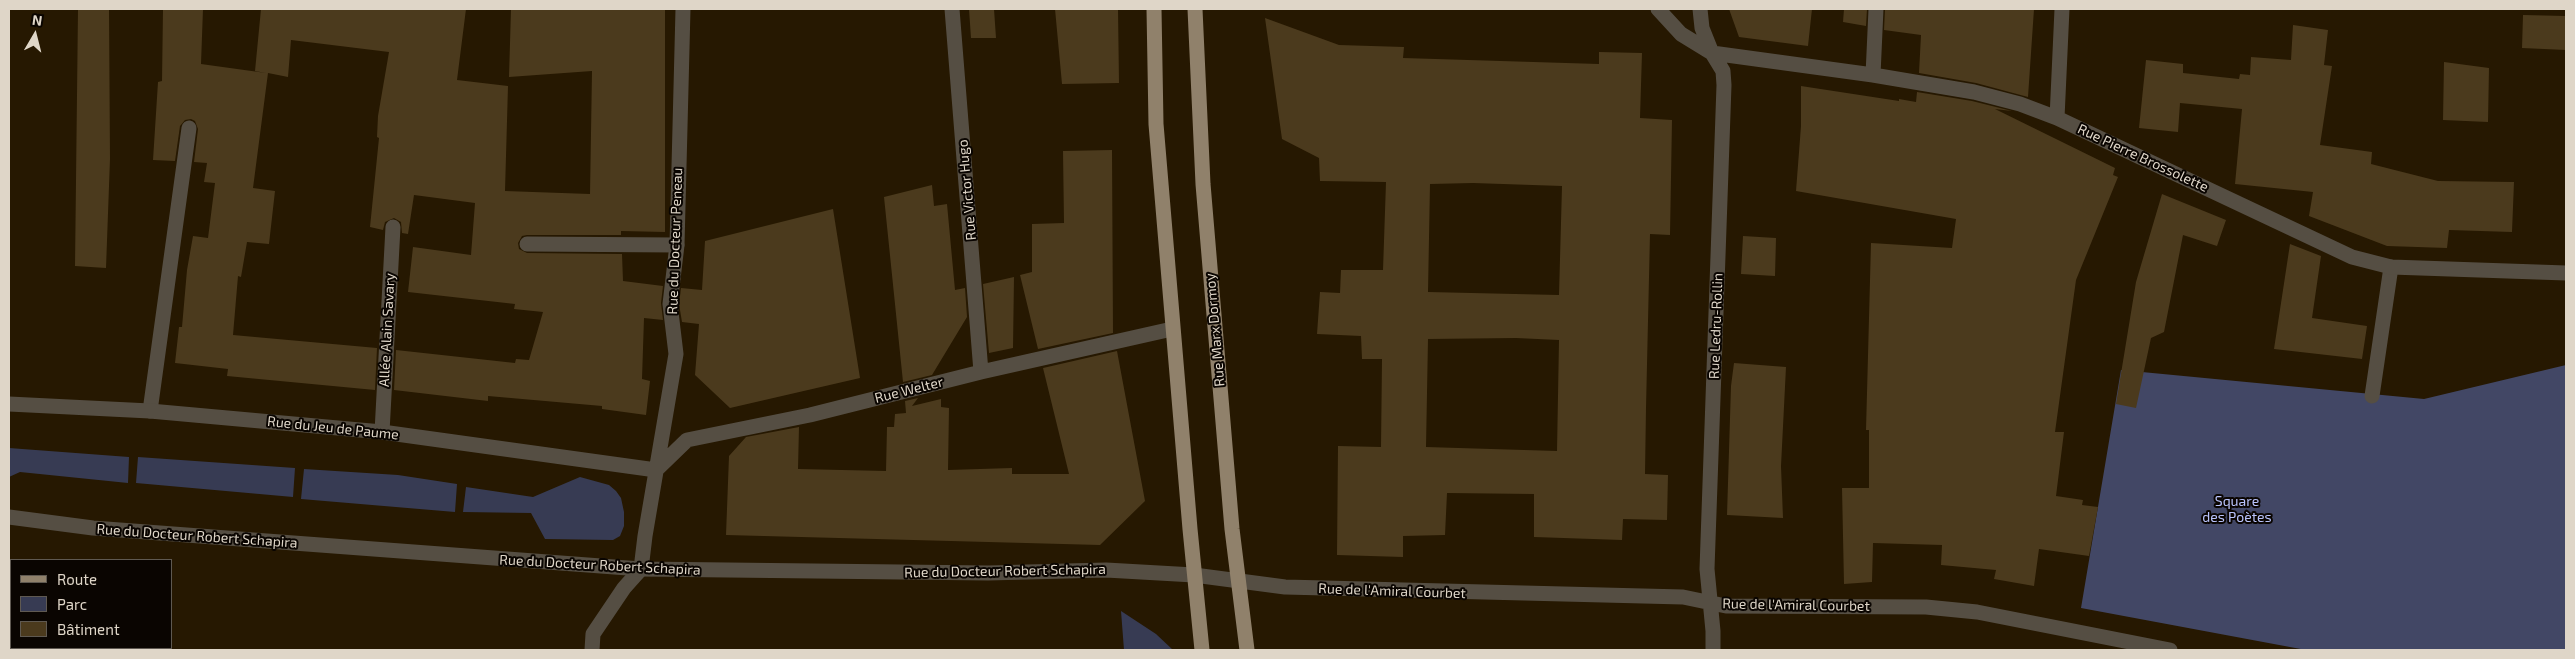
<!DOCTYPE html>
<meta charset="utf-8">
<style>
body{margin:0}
#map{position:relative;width:2575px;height:659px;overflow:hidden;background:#261801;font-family:"Exo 2",sans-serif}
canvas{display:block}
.frame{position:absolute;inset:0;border:10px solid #dfd6c8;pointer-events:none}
.legend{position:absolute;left:10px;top:559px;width:162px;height:90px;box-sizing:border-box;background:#0a0501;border:1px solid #5f5951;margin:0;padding:6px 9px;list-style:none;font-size:15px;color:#dfd6c8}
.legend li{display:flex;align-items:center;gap:10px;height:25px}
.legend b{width:25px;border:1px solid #5f5951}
.north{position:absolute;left:10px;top:10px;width:50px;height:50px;-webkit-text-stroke:4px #0a0501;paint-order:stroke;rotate:8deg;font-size:14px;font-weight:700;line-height:20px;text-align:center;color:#dfd6c8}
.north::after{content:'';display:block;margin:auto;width:18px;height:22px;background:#dfd6c8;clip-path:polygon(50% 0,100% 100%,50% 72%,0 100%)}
</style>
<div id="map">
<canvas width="2575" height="659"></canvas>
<div class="frame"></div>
<ul class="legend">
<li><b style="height:6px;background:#90816b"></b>Route</li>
<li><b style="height:14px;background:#373b53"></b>Parc</li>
<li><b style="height:14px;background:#4b3a1d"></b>Bâtiment</li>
</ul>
<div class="north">N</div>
</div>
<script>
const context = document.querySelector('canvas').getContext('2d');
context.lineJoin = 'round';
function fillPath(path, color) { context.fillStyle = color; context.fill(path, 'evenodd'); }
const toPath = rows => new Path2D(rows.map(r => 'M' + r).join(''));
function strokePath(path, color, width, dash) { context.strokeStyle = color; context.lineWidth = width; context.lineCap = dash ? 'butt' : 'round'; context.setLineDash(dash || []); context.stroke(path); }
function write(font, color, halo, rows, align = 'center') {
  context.font = font + ' "Exo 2",sans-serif'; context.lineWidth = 4; context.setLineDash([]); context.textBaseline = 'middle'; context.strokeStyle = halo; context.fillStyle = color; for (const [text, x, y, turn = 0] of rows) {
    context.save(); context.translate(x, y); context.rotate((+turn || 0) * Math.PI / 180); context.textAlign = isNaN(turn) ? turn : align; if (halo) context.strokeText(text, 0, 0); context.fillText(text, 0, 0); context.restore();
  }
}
const green = toPath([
 [9,448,129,457,128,483,20,472,9,477],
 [138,457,295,468,293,497,136,483],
 [304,469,398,475,457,484,455,512,301,499],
 [580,477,609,485,616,491,621,498,624,512,624,526,620,536,613,540,545,539,531,513,463,512,466,487,533,497],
 [1121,611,1156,634,1173,650,1124,650]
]);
const forest = toPath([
 [2566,365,2566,650,2306,650,2081,608,2121,370,2424,399]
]);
const building = toPath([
 [78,9,109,9,110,159,106,268,75,266],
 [163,9,203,9,201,64,266,73,255,71,261,9,466,9,457,80,508,86,505,191,590,194,592,71,509,77,511,9,665,9,665,232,621,231,621,235,527,235,522,236,518,243,519,249,527,253,622,254,623,281,663,286,661,303,663,320,644,318,642,379,650,381,646,415,602,409,602,406,488,396,488,401,394,390,396,350,515,363,516,359,529,360,543,312,514,309,515,304,408,292,413,247,471,255,475,203,414,195,408,234,402,233,401,222,394,218,385,222,383,230,370,227,379,138,377,137,378,116,389,52,291,40,288,77,268,73,253,188,275,191,269,244,247,242,241,277,238,276,233,335,377,348,375,390,227,376,228,369,175,363,179,327,182,327,187,270,193,236,208,238,215,183,204,182,207,163,194,162,198,129,195,121,191,119,185,120,180,126,175,161,153,160,158,82,162,81],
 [969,9,994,9,996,38,971,38],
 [1055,9,1118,9,1119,83,1062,84],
 [1729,9,1812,9,1808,46,1739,37],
 [1844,9,1867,9,1866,26,1843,22],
 [1885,9,2034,9,2028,97,1976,83,1919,73,1921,35,1884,30],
 [2523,15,2566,16,2566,50,2522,48],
 [1265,18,1339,45,1404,47,1403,58,1599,64,1599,52,1642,53,1640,118,1672,120,1670,235,1650,234,1646,408,1645,474,1668,475,1667,520,1623,519,1622,540,1534,537,1534,494,1447,493,1445,535,1403,536,1403,557,1337,555,1338,446,1381,447,1382,359,1362,359,1361,336,1317,334,1320,292,1340,293,1341,270,1383,270,1386,182,1320,181,1319,158,1282,139],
 [1473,183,1562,186,1559,295,1428,292,1430,184],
 [1516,338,1559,340,1557,451,1426,447,1428,339],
 [2293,25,2328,30,2324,65,2332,66,2320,145,2372,152,2371,164,2438,181,2514,182,2512,232,2449,230,2447,248,2387,246,2309,216,2313,192,2235,184,2242,109,2180,103,2178,132,2139,128,2146,60,2183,64,2183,73,2239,79,2240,74,2250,75,2251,57,2291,60],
 [2444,62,2489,68,2488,122,2443,120],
 [1801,86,1899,101,1899,99,1916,102,1917,92,1972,101,2012,111,1995,109,2115,168,2113,175,2118,177,2076,280,2055,432,2064,432,2056,496,2083,500,2082,505,2098,507,2089,556,2039,549,2034,586,1994,579,1996,570,1941,565,1942,545,1873,543,1872,582,1844,584,1842,488,1869,488,1869,430,1866,430,1871,243,1952,248,1956,219,1796,191,1801,126],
 [1112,150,1113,333,1038,349,1020,275,1032,272,1032,224,1064,223,1063,151],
 [932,185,934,206,947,204,955,290,965,288,967,317,932,375,903,382,884,197],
 [2162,194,2226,220,2217,246,2183,235,2164,332,2151,338,2136,408,2116,404,2136,282],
 [833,209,860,378,730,408,695,375,699,324,682,322,679,304,681,288,702,290,705,241],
 [1743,236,1776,238,1775,276,1741,274],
 [2290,244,2321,256,2312,318,2367,326,2362,359,2274,349],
 [1014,277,1013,348,989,353,983,284],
 [1117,351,1145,501,1100,545,726,535,729,456,746,437,799,427,798,469,886,471,887,427,894,427,895,414,906,413,905,401,918,398,912,406,941,399,941,407,949,408,948,470,1012,468,1012,474,1069,474,1043,368],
 [1734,363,1786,367,1781,466,1783,518,1727,515,1731,386]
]);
const lane = toPath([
 [527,244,677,245],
 [2372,396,2391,267],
 [150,411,189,128],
 [592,650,593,634,624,588,641,569]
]);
const street = toPath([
 [952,9,981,372],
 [1658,9,1681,34,1712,53,1873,75,1974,92,2020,104,2057,118,2352,257,2391,267,2566,273],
 [1700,9,1702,28,1712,53,1723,71,1724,85,1707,569,1713,631,1713,650],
 [1873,75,1876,9],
 [2057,118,2062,9],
 [9,404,150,411,382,432,656,470],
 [382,432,393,227],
 [656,470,687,440,810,415,981,372,1172,329],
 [9,517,93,528,641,569,988,573,1106,570,1194,575,1285,587,1683,597,1726,606,1926,607,1977,612,2170,650],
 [641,569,645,536,676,354,670,304,677,245,683,9]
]);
const primary = toPath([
 [1154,9,1156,124,1190,529,1202,650],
 [1195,9,1203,184,1232,529,1247,650]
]);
const streetNames = [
 ["Rue Pierre Brossolette",2143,158,25],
 ["Rue Victor Hugo",967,190,-95],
 ["Rue du Docteur Peneau",675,241,-88],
 ["Rue Ledru-Rollin",1716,326,-88],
 ["Allée Alain Savary",387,330,-87],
 ["Rue Marx Dormoy",1215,330,-95],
 ["Rue Welter",909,390,-14],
 ["Rue du Jeu de Paume",333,428,6],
 ["Rue du Docteur Robert Schapira",197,536,4],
 ["Rue du Docteur Robert Schapira",600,565,3],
 ["Rue du Docteur Robert Schapira",1005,571,-1],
 ["Rue de l'Amiral Courbet",1392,591,2],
 ["Rue de l'Amiral Courbet",1796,605,1]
];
const parkNames = [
 ["Square",2237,501],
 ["des Poètes",2237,517]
];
fillPath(green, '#373b53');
fillPath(forest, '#424765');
fillPath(building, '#4b3a1d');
strokePath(lane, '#554e43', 15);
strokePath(street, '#554e43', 15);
strokePath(primary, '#90816b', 15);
write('14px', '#dfd6c8', '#0a0501', streetNames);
write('14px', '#bac4fc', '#0a0501', parkNames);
</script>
